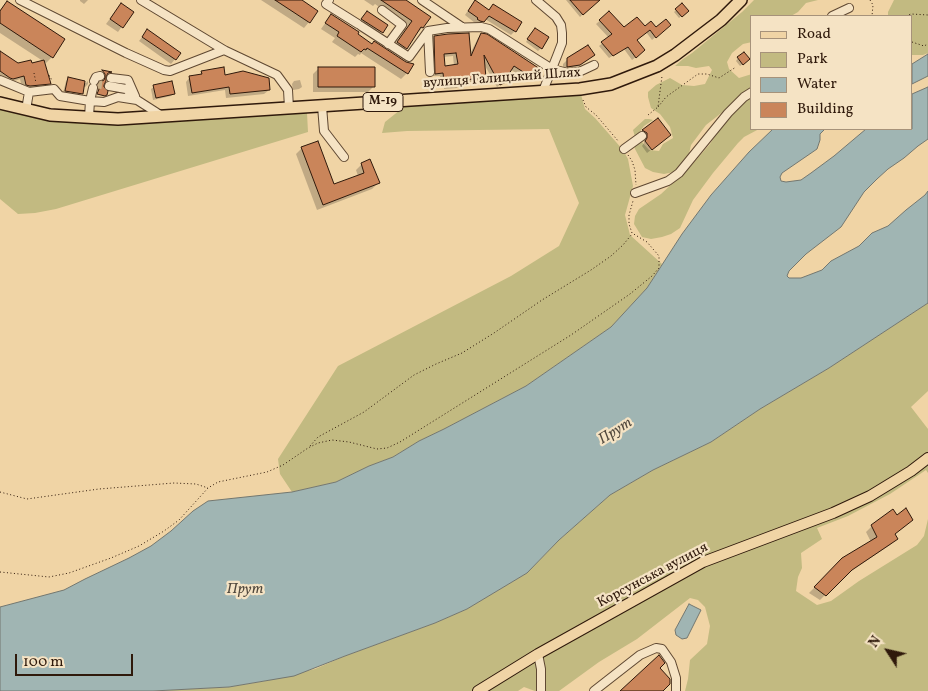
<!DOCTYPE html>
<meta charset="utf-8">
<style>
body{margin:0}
#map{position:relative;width:928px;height:691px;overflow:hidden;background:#f0d4a5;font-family:Vollkorn,serif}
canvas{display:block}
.legend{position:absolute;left:750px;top:15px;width:162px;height:115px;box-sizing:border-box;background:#f5e3c4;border:1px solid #a6927a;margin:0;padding:6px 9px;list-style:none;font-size:15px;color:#2f190b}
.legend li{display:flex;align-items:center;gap:10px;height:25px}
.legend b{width:25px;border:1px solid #a6927a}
.north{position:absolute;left:863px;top:626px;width:50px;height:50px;-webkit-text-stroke:4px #f5e3c4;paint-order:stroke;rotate:305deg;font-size:14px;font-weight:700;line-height:20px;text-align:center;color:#2f190b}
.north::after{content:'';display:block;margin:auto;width:18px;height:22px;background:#2f190b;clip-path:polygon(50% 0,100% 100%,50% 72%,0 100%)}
.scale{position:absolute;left:15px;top:654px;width:118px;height:22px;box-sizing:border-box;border:2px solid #2f190b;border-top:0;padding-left:6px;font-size:15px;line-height:18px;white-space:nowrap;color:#2f190b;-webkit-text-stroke:4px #f5e3c4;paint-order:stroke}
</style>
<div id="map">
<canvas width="928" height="691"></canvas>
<ul class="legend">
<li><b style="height:6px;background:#f0d4a5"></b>Road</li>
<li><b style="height:14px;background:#c2ba81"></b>Park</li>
<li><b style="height:14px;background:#a0b5b3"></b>Water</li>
<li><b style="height:14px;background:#ca855a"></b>Building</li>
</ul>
<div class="north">N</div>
<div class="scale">100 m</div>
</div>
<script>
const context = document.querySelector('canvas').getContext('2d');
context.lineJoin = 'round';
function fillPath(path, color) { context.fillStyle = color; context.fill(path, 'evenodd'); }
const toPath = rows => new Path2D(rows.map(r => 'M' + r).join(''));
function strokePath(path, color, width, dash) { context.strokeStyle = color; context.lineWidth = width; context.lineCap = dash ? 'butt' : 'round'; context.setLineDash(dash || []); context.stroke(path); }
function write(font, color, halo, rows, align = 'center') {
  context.font = font + ' Vollkorn,serif'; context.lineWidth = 4.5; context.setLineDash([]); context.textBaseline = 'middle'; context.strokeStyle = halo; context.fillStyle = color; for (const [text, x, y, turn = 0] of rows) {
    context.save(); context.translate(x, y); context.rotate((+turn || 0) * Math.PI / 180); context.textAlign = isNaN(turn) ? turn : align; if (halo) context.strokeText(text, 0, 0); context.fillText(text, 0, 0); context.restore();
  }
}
const green = toPath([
 [754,0,818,0,806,3,798,12,791,16,752,16,752,42,743,44,732,53,727,62,729,69,739,78,752,74,752,86,735,100,729,107,706,125,691,145,688,158,679,168,674,172,664,174,653,172,645,168,635,149,633,140,635,137,633,130,645,119,649,119,653,120,644,126,639,133,642,142,649,150,659,151,663,144,673,138,670,127,660,114,651,108,648,97,648,92,656,85,670,78,682,85,694,86,705,84,712,70,709,66,696,68,688,66,675,66,683,59,692,53,742,12],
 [894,0,928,0,928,53,923,55,912,55,912,16,888,16,888,12],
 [580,91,585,109,595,118,623,150,628,159,633,186,625,215,630,235,662,264,647,288,611,327,526,386,444,429,419,441,393,457,369,466,336,482,292,492,280,474,278,459,338,366,511,276,559,246,579,203,549,129,407,131,382,133,385,122,405,106],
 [752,95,752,129,759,129,744,137,738,143,713,173,693,200,680,228,671,234,662,237,651,239,642,237,634,224,635,216,639,209,661,194,690,167,710,144,726,119,737,110],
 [0,104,90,121,307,113,308,132,56,209,35,213,18,214,0,199],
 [928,303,928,391,911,407,928,429,928,473,926,470,890,494,848,516,817,528,822,539,801,553,802,568,798,577,796,591,817,605,831,601,859,581,917,545,924,536,928,519,928,691,685,691,688,679,690,660,707,644,710,626,705,607,698,600,690,598,637,639,599,662,559,691,535,691,524,687,518,691,153,691,229,687,265,681,315,669,345,656,435,623,467,609,527,573,559,540,610,495,653,470,711,442,760,409,829,368]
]);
const water = toPath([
 [928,54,928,76,912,84,912,64,928,54],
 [928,87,928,139,918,146,904,158,888,169,877,179,864,192,841,227,806,254,789,271,787,276,789,278,801,278,822,270,831,261,859,246,872,233,888,226,906,210,925,195,928,191,928,303,829,368,760,409,711,442,653,470,610,495,559,540,527,573,467,609,435,623,345,656,294,676,229,687,153,691,0,691,0,607,64,590,85,579,129,558,151,546,171,531,193,511,208,501,292,492,336,482,369,466,393,457,419,441,444,429,526,386,611,327,647,288,682,234,711,195,749,152,773,129,825,129,820,134,820,140,817,149,782,173,780,177,781,181,786,182,801,180,811,173,834,156,866,129,912,129,912,94,928,87],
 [689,604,701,610,687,638,682,639,676,635,675,630,689,604]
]);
const shadow = toPath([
 [80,0,88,0,84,4,80,1],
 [261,0,300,0,309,22,304,28],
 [364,0,404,0,429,17,422,28,400,53,392,48,407,27,375,4,373,6],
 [566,0,593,0,595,2,580,17],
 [7,3,52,57,46,63,0,33,0,10],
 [121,4,132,12,118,32,106,24],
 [493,5,515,31,511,35,485,19,479,25,474,24,475,23,465,15,471,6,488,11],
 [682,5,687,11,679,18,674,12],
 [367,13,386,26,376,38,356,26],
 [609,13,624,29,644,28,656,29,666,28,652,40,646,32,636,41,641,53,632,60,624,49,609,58,599,46,609,38,596,24],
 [331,15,356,35,407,73,401,79,361,53,360,55,358,54,355,57,332,42,335,38,321,29],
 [147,31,179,54,171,64,139,41],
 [532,32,541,48,538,51,526,42],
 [482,34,539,69,533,78,529,82,510,69,503,80,504,82,497,87,484,64,485,78,482,81,460,83,460,84,457,88,444,89,444,83,440,84,440,76,432,76,431,40,434,37,469,56,478,38],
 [453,56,454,66,444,67,443,57],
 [0,52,50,83,46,87,25,90,22,88,20,79,9,83,0,77],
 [594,55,575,69,563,71,563,64,568,59],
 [738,58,746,62,740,66,736,61],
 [319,68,374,86,368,92,313,92,313,74],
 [202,72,224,76,269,90,264,94,226,98,225,90,188,96,186,82,190,77,198,76],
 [68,79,86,83,88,81,88,84,85,87,83,86,81,93,79,96,63,93,66,81],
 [300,80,302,87,299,89,293,90,292,84,294,81],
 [154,87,174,93,171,96,153,100,151,89],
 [658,120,665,139,647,153,642,146,644,143,643,137,639,135],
 [302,148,333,186,358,176,356,170,362,164,378,183,372,189,317,210,296,154],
 [872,526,893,535,896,539,890,545,845,575,820,600,809,593,843,559,871,542,866,532]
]);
const building = toPath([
 [275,0,302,0,318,11,310,23,275,0],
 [381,0,406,0,431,17,423,28,421,27,407,49,397,42,412,21,381,0],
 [475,0,489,10,493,4,522,22,516,32,489,16,484,22,480,21,477,19,478,18,468,11,475,0],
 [570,0,600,0,583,15,570,0],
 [7,1,65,39,53,58,0,23,0,11,7,1],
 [121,3,134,12,123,28,110,19,121,3],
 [682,3,689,11,682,17,675,9,682,3],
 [367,11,388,25,383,33,361,19,367,11],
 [609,11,624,27,637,17,645,26,651,21,656,27,666,19,671,25,656,38,650,30,637,40,645,50,636,58,628,47,613,56,601,42,612,34,599,20,609,11],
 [331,14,359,32,358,34,372,44,374,41,406,62,414,64,408,74,367,48,366,50,364,49,361,52,337,36,339,32,325,23,331,14],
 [535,28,549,37,542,49,527,39,535,28],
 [147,29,181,53,176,60,142,37,147,29],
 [469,33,471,56,481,33,487,34,540,69,534,79,514,66,505,80,506,82,500,85,484,55,486,78,461,80,461,85,447,86,447,81,444,81,443,73,435,74,434,36,448,34,469,33],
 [456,53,458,64,445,66,444,54,456,53],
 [588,45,595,55,580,65,567,67,567,58,588,45],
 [0,51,18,63,31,60,32,63,44,60,51,84,30,86,26,85,24,76,13,79,10,78,0,71,0,51],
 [744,52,750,59,743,65,737,57,744,52],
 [224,67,225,75,243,71,269,78,270,90,230,94,229,87,192,93,189,76,202,74,201,71,224,67],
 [318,67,375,67,375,87,318,87,318,67],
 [102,70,112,72,108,73,106,77,106,81,104,85,104,87,108,91,107,95,105,96,97,94,99,89,98,85,100,82,104,80,105,77,105,74,102,70],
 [68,77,85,81,83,94,65,91,68,77],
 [172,81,175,94,156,98,153,85,172,81],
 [658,118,671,135,652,150,645,141,647,138,647,133,642,130,658,118],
 [318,141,334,184,364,173,361,163,370,159,380,183,323,205,301,147,318,141],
 [906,508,913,520,895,534,898,539,852,570,826,596,814,587,842,558,877,537,871,525,893,509,897,515,906,508],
 [659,655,665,663,660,668,670,679,670,684,663,691,620,691,659,655]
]);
const minorTunnel = toPath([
 [94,84,109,86]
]);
const path = toPath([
 [870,0,873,5,872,16],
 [906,16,911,14,928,15],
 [912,42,924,46,928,44],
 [34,73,36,83],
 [49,76,50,76,52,81],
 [583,100,586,107,596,115,619,142],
 [658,107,666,97,698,74,707,74,719,78,736,67],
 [648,115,658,107,662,76],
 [628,155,632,161,635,170,636,185],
 [310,446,318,437,364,412,414,375,436,364,462,353,494,333,542,300,591,270,611,256,623,245,632,234],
 [0,492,27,499,99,489,174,483,196,484,208,488],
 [0,572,49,577,69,573,111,558,139,546,164,531,179,520,208,488,218,482,267,472,283,465,308,448,318,443,332,440,349,442,377,449,387,448,400,442,571,335,630,294,652,276,659,268,659,256,647,242,632,233,629,224,629,215,633,201]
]);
const minor = toPath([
 [20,0,126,53,164,70,170,71,224,50],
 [141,0,224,50,277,75,288,90,289,108],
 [329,0,326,4,358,24],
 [422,0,462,27],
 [536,0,556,17,561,25,562,33,562,43,557,56,543,91],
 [382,10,402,25,388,44],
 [832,16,849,8],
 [361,26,409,57,428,31,447,28,481,27,489,29,552,69,568,73,579,72,594,65],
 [428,31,430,72],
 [111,78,128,80,135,96],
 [0,80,29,92,54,89,60,96,90,101,104,102,118,97,137,100],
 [94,81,96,77,100,76],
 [109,86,126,89,137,100,162,116],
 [322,106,324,131,344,157],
 [26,110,29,92],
 [89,117,90,101,93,88],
 [624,149,642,136],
 [635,193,668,181,679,173,728,113,744,97,752,92],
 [538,654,541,669,541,691],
 [594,691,640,655,656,648,662,649,671,662,676,678,676,691]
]);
const major = toPath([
 [478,691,538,654,703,562,833,513,870,496,911,471,928,458]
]);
const highway = toPath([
 [0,103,50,115,118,119,580,89,611,84,657,66,675,55,721,20,741,0]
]);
const shields = [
 [383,102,40]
];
const shieldNames = [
 ["М-19",383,102]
];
const streetNames = [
 ["вулиця Галицький Шлях",502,79,-4],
 ["Корсунська вулиця",653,576,-28]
];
const waterNames = [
 ["Прут",616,432,-32],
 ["Прут",245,590]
];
fillPath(green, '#c2ba81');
fillPath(water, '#a0b5b3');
strokePath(water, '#737770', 1);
fillPath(shadow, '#0003');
fillPath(building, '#ca855a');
strokePath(building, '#2f190b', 1);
strokePath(minorTunnel, '#c9af86', 8, [8, 4]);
strokePath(minor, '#5f4832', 10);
strokePath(major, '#2f190b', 12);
strokePath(highway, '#2f190b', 14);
strokePath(path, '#2f190b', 1, [1, 2.5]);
strokePath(minor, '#f5e3c4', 8);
strokePath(major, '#f0d4a5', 10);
strokePath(highway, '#f0d4a5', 11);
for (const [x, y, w] of shields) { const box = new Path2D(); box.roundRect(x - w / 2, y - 9.5, w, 19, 4); context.fillStyle = '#f5e3c4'; context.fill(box); strokePath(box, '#2f190b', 1); }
write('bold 12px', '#2f190b', null, shieldNames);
write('14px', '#2f190b', '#f5e3c4', streetNames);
write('italic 15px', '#51483d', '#f5e3c4', waterNames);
</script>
